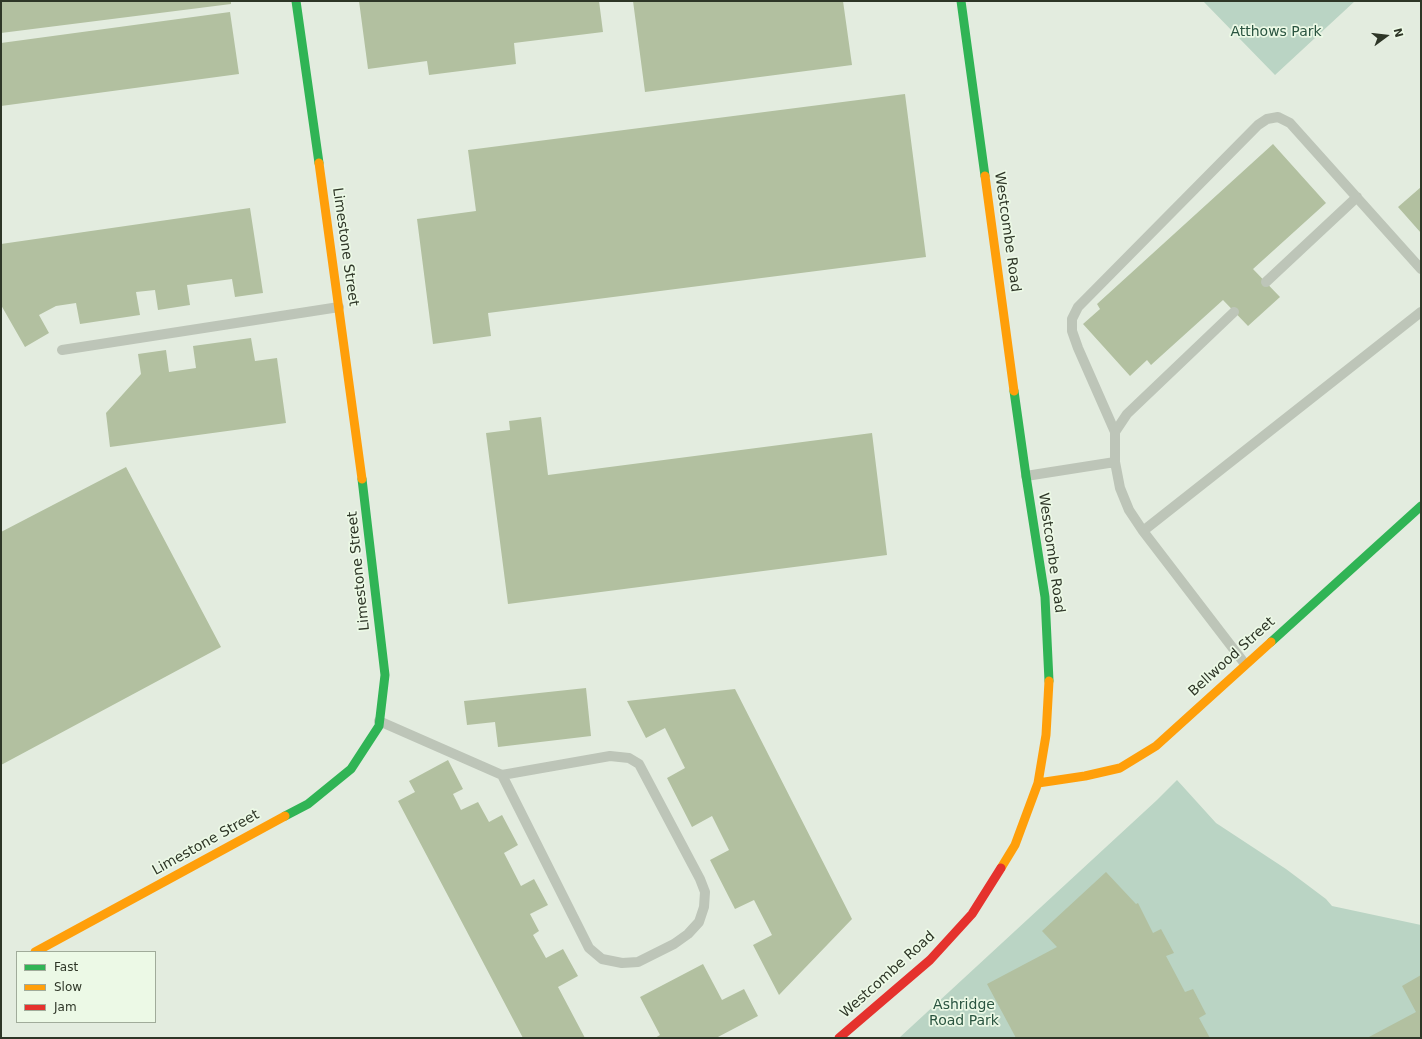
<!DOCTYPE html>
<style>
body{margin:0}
#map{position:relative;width:1422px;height:1039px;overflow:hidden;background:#e3ecdf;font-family:"DejaVu Sans",sans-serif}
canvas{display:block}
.frame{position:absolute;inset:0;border:2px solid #2e3627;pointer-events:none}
.legend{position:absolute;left:16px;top:951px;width:140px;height:72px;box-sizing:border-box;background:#ecf9e6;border:1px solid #a0ab9a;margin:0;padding:5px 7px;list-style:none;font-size:12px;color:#2e3627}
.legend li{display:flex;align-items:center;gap:8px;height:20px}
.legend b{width:20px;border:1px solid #a0ab9a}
.north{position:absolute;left:1366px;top:16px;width:40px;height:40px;-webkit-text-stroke:3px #ecf9e6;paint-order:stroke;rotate:75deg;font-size:11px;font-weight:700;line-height:16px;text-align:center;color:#2e3627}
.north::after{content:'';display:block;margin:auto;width:14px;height:18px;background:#2e3627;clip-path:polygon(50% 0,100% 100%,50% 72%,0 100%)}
</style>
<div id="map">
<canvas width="1422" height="1039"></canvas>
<div class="frame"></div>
<ul class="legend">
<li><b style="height:5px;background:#30b455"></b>Fast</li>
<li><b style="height:5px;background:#ff9f0a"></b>Slow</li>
<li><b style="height:5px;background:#e5322d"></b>Jam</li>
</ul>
<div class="north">N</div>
</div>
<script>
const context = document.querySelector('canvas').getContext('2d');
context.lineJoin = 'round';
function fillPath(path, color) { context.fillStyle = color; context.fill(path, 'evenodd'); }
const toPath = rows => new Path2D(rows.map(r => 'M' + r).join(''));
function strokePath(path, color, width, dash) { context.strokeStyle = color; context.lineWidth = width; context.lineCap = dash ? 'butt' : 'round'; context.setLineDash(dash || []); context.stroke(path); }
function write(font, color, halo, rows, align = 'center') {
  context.font = font + ' "DejaVu Sans",sans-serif'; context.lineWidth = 3.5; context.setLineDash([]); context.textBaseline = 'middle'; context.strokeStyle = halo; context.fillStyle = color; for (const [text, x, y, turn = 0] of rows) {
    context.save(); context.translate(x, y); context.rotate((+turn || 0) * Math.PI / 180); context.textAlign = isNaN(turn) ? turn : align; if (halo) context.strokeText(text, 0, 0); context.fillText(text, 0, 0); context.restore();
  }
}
const green = toPath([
 [1203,1,1355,1,1275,75],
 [1177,780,1216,823,1286,869,1326,899,1332,906,1421,925,1421,1038,899,1038,1157,800]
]);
const building = toPath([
 [1,1,231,1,231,4,1,33],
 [359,1,599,1,603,32,514,43,516,64,429,75,427,61,368,69],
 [633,1,843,1,852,65,645,92],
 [230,12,239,74,1,106,1,43],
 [905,94,926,257,488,313,491,336,433,344,417,219,476,211,468,150],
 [1273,144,1326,203,1253,269,1280,297,1248,326,1223,300,1151,365,1147,360,1130,376,1083,324,1100,309,1097,304],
 [1421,187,1421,233,1398,207],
 [250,208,263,293,235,297,232,279,187,285,190,305,158,310,155,290,136,292,140,315,80,324,76,303,56,306,39,315,49,333,25,347,1,305,1,244],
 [251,338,255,361,277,358,286,423,110,447,106,413,141,374,138,354,166,350,169,372,196,368,193,346],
 [541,417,548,475,872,433,887,555,508,604,486,433,510,430,509,421],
 [126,467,221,647,1,765,1,532],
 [586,688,591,736,498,747,495,722,467,725,464,701],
 [735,689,852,919,779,995,753,945,772,935,754,900,735,909,710,860,729,850,712,816,692,827,667,778,685,768,665,728,646,738,627,701],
 [448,760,463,789,453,794,461,810,478,802,489,822,502,815,518,845,504,853,521,886,534,879,548,905,530,914,539,931,533,935,546,958,563,949,578,976,558,987,585,1038,523,1038,398,801,415,792,409,781],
 [1106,872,1136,904,1138,903,1153,933,1161,929,1174,953,1166,956,1185,992,1193,989,1206,1014,1199,1018,1210,1038,1016,1038,987,984,1057,947,1042,931],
 [703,964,722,1000,744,989,758,1016,716,1038,655,1038,660,1035,640,997],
 [1421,975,1421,1038,1367,1038,1416,1012,1402,986]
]);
const lane = toPath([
 [1266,282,1357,197],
 [1234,312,1127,414,1115,432,1115,462,1120,488,1129,510,1143,531,1245,664],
 [62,350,339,307],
 [1115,432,1078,348,1072,331,1072,319,1078,307,1258,125,1267,119,1278,117,1290,123,1421,269],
 [1026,476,1115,462],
 [1143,531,1421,312],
 [379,721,502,775,610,756,629,758,639,764,700,879,705,892,704,907,699,922,688,934,674,944,638,962,622,963,602,959,589,948,502,775]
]);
const fast = toPath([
 [296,1,319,163],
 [961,1,985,176],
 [1014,391,1026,476,1045,597,1049,681],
 [1271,642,1421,506],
 [285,816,308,804,351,769,379,726,385,675,362,479]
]);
const slow = toPath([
 [319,163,362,479],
 [985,176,1014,391],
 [1038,783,1085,776,1120,768,1156,746,1271,642],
 [1001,868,1015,845,1038,783,1046,735,1049,681],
 [35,952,285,816]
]);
const jam = toPath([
 [839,1038,930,960,972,914,1001,868]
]);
const parkNames = [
 ["Atthows Park",1276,32],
 ["Ashridge",964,1005],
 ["Road Park",964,1021]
];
const streetNames = [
 ["Westcombe Road",1007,232,82],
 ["Limestone Street",345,247,82],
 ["Westcombe Road",1051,553,82],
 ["Limestone Street",359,571,-96],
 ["Bellwood Street",1232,657,-42],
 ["Limestone Street",206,843,-29],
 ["Westcombe Road",888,975,-42]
];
fillPath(green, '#bad4c4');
fillPath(building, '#b2c0a0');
strokePath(lane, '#bdc5b8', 10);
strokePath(fast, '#30b455', 9);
strokePath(slow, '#ff9f0a', 9);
strokePath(jam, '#e5322d', 9);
write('14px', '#2a5440', '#ecf9e6', parkNames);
write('14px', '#2e3627', '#ecf9e6', streetNames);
</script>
